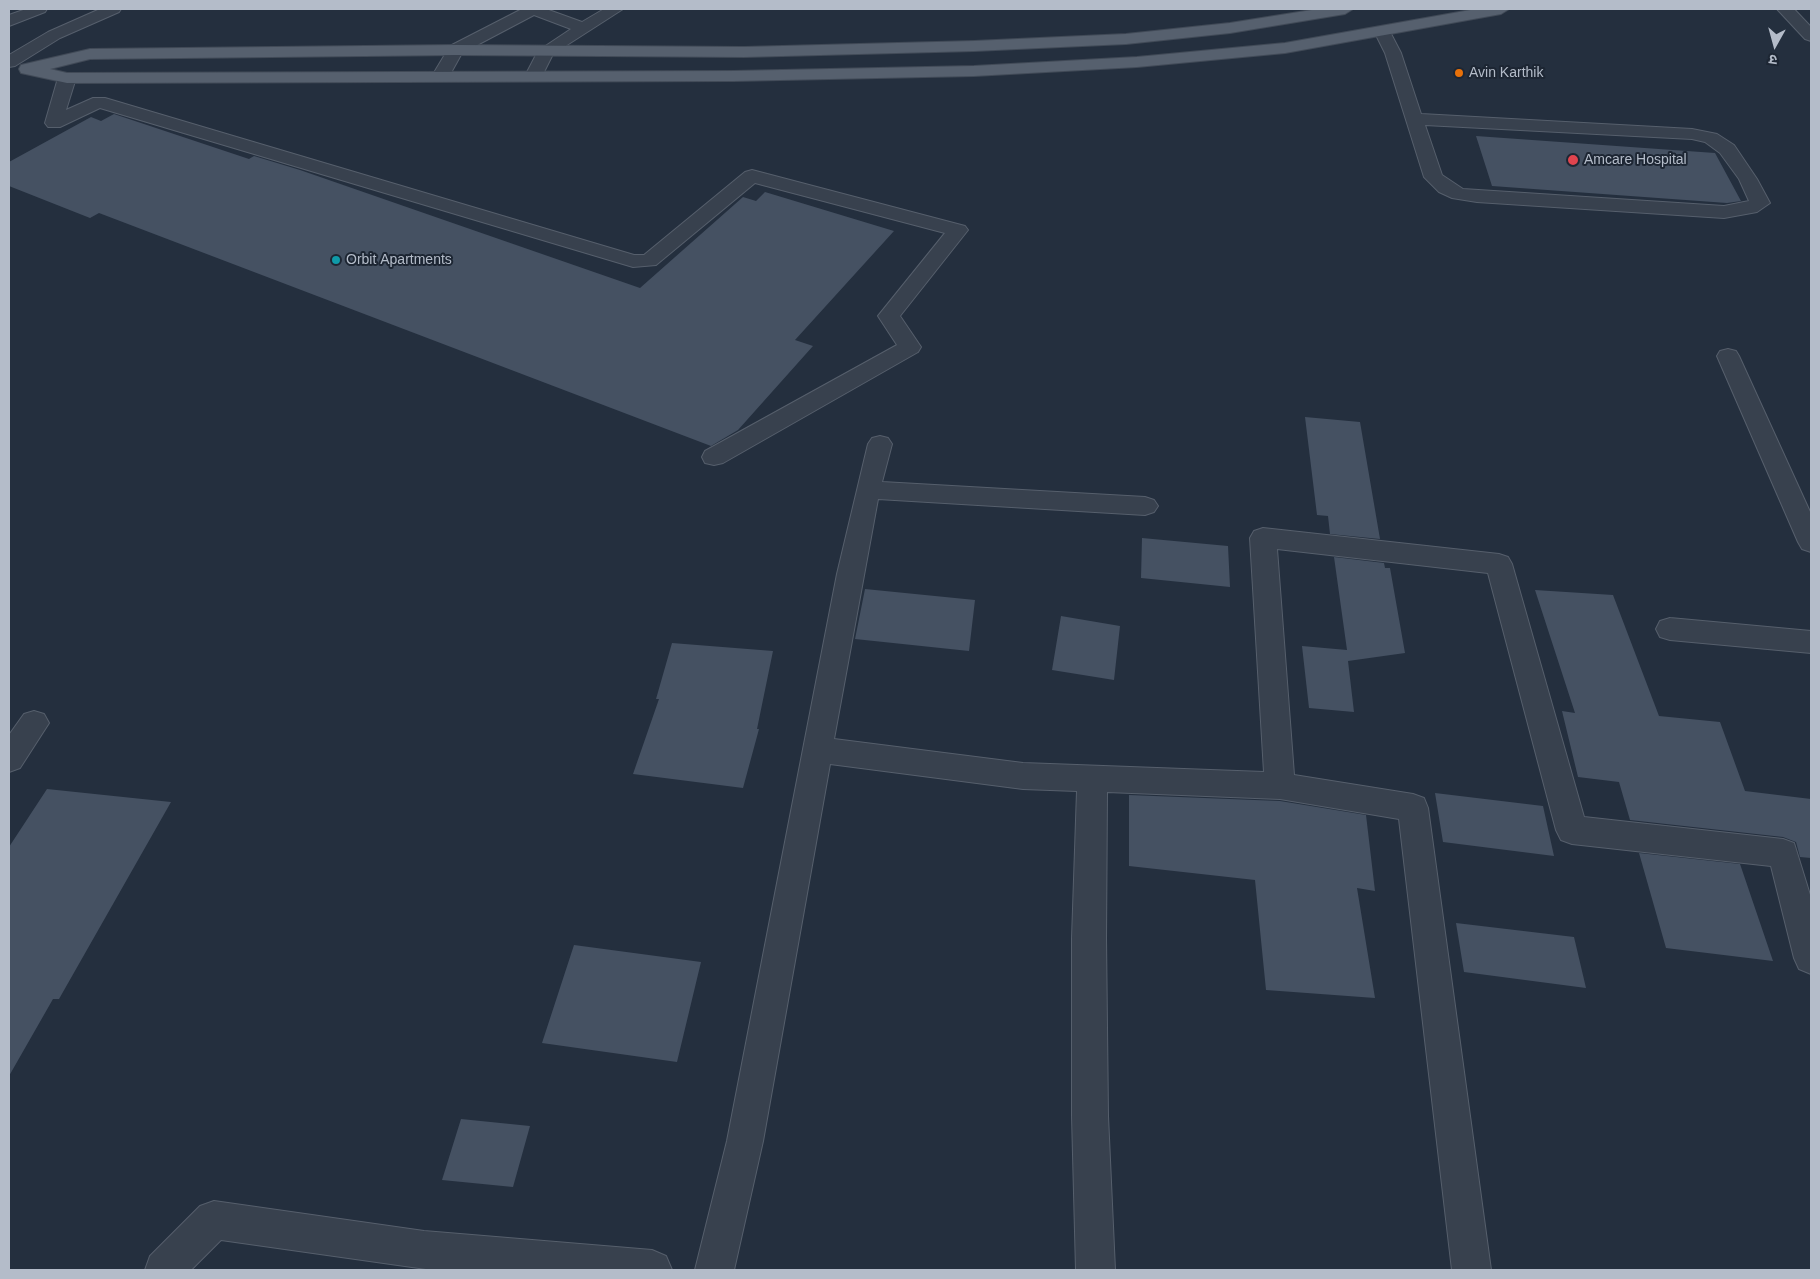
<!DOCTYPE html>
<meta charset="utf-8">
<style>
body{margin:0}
#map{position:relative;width:1820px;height:1279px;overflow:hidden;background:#242f3e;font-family:Helvetica,"Noto Sans Devanagari",sans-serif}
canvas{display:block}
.frame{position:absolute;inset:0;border:10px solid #b4bcc9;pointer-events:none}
.north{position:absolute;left:1750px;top:20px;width:50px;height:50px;-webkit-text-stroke:4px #1d2633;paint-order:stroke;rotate:187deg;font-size:14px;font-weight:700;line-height:20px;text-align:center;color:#b4bcc9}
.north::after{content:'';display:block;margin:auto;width:18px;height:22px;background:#b4bcc9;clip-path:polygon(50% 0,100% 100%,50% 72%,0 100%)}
</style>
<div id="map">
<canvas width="1820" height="1279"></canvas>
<div class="frame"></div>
<div class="north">उ</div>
</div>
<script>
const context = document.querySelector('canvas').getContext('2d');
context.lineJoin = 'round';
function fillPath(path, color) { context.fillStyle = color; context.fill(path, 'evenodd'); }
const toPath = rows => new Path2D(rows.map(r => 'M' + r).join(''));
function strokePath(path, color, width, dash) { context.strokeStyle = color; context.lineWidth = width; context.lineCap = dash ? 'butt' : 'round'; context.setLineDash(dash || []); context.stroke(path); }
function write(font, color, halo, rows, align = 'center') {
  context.font = font + ' Helvetica,sans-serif'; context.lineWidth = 4; context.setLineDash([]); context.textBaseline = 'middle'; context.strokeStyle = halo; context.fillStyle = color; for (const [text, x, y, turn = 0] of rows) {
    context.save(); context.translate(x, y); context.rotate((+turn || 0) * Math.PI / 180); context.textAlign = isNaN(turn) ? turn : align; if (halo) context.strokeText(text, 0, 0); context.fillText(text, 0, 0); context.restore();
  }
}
const building = toPath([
 [114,114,249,159,254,156,300,170,640,288,743,197,756,201,765,192,894,231,795,340,813,346,738,430,711,446,99,213,90,218,9,186,9,162,91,117,101,121],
 [1476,136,1715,153,1741,201,1727,203,1492,186],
 [1305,417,1360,422,1380,539,1330,534,1328,516,1317,515],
 [1142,538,1228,546,1230,587,1141,578],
 [1334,557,1384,563,1385,568,1390,568,1405,653,1348,661,1354,712,1309,708,1302,646,1347,650],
 [865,589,975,600,969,651,855,639],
 [1535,590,1613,595,1659,716,1720,722,1745,791,1811,799,1811,858,1800,857,1796,842,1783,837,1630,820,1619,782,1578,777,1562,711,1575,713],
 [1061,616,1120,626,1114,680,1052,670],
 [672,643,773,651,757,729,759,729,743,788,633,774,659,699,656,699],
 [47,789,171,802,59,999,53,999,9,1076,9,847],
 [1435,793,1543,806,1554,856,1443,842],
 [1129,795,1280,801,1366,815,1375,891,1357,888,1375,998,1266,990,1255,880,1129,866],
 [1639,853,1740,864,1773,961,1666,948],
 [1456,923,1574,937,1586,988,1464,972],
 [574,945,701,962,677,1062,542,1043],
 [461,1119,530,1126,513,1187,442,1180]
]);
const minor = toPath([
 [26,9,47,9,45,12,9,26,9,15,26,9],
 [100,9,121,9,119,12,60,38,15,66,9,67,9,55,48,32,100,9],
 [522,9,546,9,582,22,604,9,623,9,553,54,540,80,528,80,525,76,538,51,571,29,534,15,462,53,447,80,435,80,432,76,450,46,522,9],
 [1777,9,1794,9,1811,27,1811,41,1805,39,1777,9],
 [1382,26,1388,28,1401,53,1421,114,1692,129,1717,134,1734,145,1757,179,1770,203,1757,212,1724,218,1477,202,1452,198,1439,192,1424,177,1385,53,1374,31,1382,26],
 [1425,125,1692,139,1705,142,1720,153,1739,179,1749,201,1724,206,1463,189,1442,175,1425,125],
 [67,73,73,74,76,78,66,110,93,98,105,98,634,255,644,255,745,172,752,170,965,226,968,230,900,316,921,347,918,352,723,463,714,465,705,463,702,457,705,451,897,345,878,316,945,233,755,183,656,265,633,267,100,108,60,127,48,127,45,123,58,78,61,74,67,73],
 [1728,349,1736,351,1739,356,1811,514,1811,552,1802,549,1798,542,1717,356,1720,351,1728,349],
 [880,436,888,438,892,444,882,482,1145,497,1154,500,1158,506,1154,512,1145,515,878,499,834,739,1023,763,1264,772,1250,538,1254,531,1263,528,1499,554,1508,557,1512,564,1584,817,1783,839,1794,843,1811,898,1811,974,1799,969,1794,958,1771,866,1572,844,1561,840,1556,830,1488,573,1277,549,1294,775,1413,794,1424,798,1428,808,1491,1270,1452,1270,1399,819,1280,799,1107,792,1106,938,1108,1116,1115,1270,1076,1270,1072,1116,1072,938,1077,791,1023,789,830,764,763,1141,734,1270,695,1270,727,1141,837,574,868,444,872,438,880,436],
 [1670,618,1811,631,1811,653,1670,640,1660,637,1656,629,1660,621,1670,618],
 [34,711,44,714,49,723,20,768,9,772,9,735,24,714,34,711],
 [214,1201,424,1231,652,1250,666,1256,672,1270,433,1270,221,1240,191,1270,145,1270,150,1256,200,1206,214,1201]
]);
const major = toPath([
 [1318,9,1353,9,1345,14,1230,33,1126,44,974,51,744,57,456,55,90,59,50,69,67,73,733,71,974,66,1137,57,1285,43,1476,9,1509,9,1501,14,1285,53,1137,67,974,76,733,81,67,83,21,73,19,69,21,65,90,49,456,45,744,47,974,41,1126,34,1230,23,1318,9]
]);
const markers = [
 [1459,73,5,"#e8710a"],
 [1573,160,6,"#e0444e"],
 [336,260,5,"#0f9aa8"]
];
const farPoinames = [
 ["Avin Karthik",1469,73],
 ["Amcare Hospital",1584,160],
 ["Orbit Apartments",346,260]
];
fillPath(building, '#455162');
strokePath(minor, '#565f6c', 2);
strokePath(major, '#414a57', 2);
fillPath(minor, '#38414e');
fillPath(major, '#56606e');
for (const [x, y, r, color] of markers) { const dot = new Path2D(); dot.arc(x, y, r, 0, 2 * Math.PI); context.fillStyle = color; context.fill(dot); strokePath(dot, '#1d2633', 2); }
write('14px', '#b4bcc9', '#1d2633', farPoinames, 'left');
</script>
